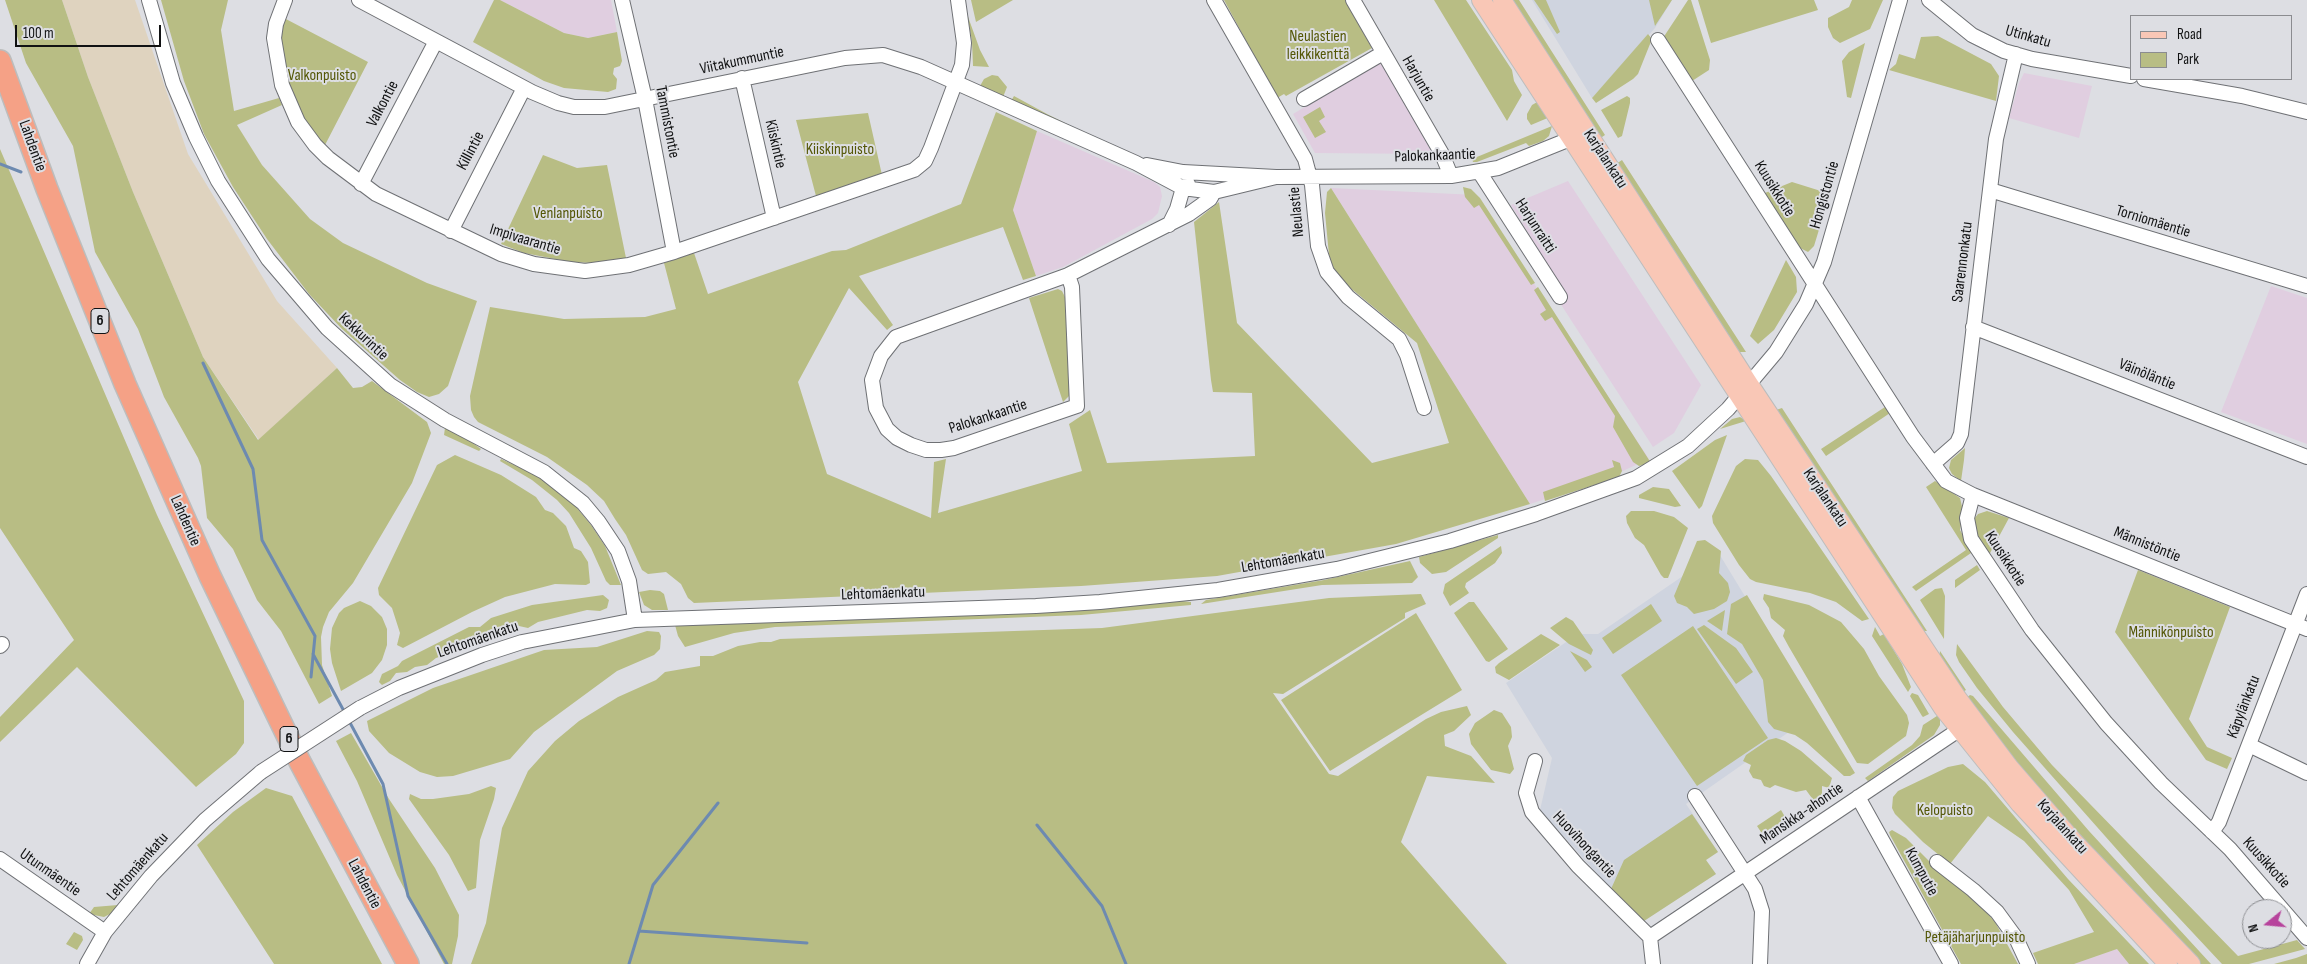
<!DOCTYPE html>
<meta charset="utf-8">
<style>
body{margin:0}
#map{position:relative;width:2307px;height:964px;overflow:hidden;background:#dddee3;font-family:"Sofia Sans Condensed",sans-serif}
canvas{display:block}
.legend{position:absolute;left:2130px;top:15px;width:162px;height:65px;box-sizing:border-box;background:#dddee3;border:1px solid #8b8c90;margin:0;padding:6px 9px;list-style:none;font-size:15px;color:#111213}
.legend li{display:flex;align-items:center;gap:10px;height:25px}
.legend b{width:25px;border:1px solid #8b8c90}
.north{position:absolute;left:2242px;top:899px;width:50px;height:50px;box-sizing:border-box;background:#dddee3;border:1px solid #8b8c90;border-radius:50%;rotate:253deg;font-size:14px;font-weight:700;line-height:20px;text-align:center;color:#111213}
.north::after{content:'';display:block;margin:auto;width:18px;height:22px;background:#b7439c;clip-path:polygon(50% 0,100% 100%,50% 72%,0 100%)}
.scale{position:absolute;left:15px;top:25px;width:146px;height:22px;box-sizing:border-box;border:2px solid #111213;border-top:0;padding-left:6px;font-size:15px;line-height:18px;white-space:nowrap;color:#111213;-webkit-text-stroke:4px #dddee3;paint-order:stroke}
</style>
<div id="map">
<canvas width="2307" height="964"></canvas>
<ul class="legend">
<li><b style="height:6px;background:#f9c7b6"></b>Road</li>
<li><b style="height:14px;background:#b8bd84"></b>Park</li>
</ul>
<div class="north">N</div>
<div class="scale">100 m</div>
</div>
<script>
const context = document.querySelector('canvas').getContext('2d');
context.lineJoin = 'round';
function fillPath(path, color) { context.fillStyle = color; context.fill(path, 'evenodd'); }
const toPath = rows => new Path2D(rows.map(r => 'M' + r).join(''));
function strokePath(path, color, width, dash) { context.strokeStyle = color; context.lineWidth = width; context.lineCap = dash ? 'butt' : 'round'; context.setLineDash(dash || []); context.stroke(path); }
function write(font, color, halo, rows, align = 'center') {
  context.font = font + ' "Sofia Sans Condensed",sans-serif'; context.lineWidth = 4; context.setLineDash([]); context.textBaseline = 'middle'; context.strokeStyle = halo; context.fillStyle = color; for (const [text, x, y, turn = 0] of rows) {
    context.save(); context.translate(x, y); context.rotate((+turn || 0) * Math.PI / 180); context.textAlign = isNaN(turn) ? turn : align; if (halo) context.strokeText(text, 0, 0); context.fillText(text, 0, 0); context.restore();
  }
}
const commercial = toPath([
 [500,0,611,0,617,32,588,38,564,33],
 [1380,62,1433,154,1315,153,1293,114],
 [2024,73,2092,86,2079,138,2009,118,2019,83],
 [1037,131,1154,182,1160,187,1162,196,1158,213,1152,219,1063,267,1036,276,1013,210],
 [1568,181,1701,385,1674,433,1653,447,1560,303,1564,291,1511,205],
 [1331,188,1476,195,1649,459,1603,480,1530,504],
 [2271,286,2307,298,2307,444,2221,412],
 [2117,949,2129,964,2074,964]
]);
const industrial = toPath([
 [62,0,135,0,188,154,277,301,337,368,259,440,203,357,133,192,88,77]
]);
const built = toPath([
 [1532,0,1672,0,1655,28,1592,98],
 [1718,552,1816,713,1686,804,1718,852,1706,860,1716,874,1644,921,1602,879,1540,810,1552,758,1506,683,1578,634,1598,634]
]);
const green = toPath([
 [5,0,62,0,88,77,133,192,203,357,258,440,337,368,353,388,362,387,372,381,427,422,431,433,412,483,353,583,329,612,323,627,321,637,322,665,332,696,319,704,281,631,257,600,233,549,207,518,201,466,198,458,164,397,138,329,95,252,73,146,26,63],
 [161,0,228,0,221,30,234,111,279,98,282,105,237,125,262,165,310,219,343,243,427,283,477,301,448,386,439,394,429,397,417,392,400,380,342,329,309,294,267,239,233,187,204,134,184,81],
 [494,0,500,0,564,33,588,38,617,32,622,61,620,66,614,68,613,74,617,79,616,89,608,92,564,88,544,81,473,42],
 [971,0,1013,0,976,22],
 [1224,0,1345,0,1372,48,1286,96,1284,94,1277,98],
 [1434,0,1466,0,1512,70,1514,81,1522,95,1507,121],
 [1510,0,1519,0,1605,135,1599,139],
 [1534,0,1546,0,1560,32,1557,34],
 [1649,0,1672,0,1655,26],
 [1688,0,1691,0,1710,60,1709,70,1692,81,1663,38],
 [1698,0,1814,0,1818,10,1711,43],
 [1852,0,1883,0,1870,29,1840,43,1833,38,1828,27,1828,18,1849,7],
 [967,14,980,50,989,67,973,66,972,41],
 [284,18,368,62,325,145,304,121,288,84,281,39],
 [1648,34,1652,39,1638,74,1633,79,1596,103,1592,98],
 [1938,36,1991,64,1999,76,1996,101,1889,70,1896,64,1899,54,1915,59,1921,37],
 [1865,43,1851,98,1847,97,1842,61,1849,52],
 [992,75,998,76,1007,87,1003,97,980,86,984,79],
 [1014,96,1047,114,1071,126,1070,128,1011,101],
 [1627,96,1630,98,1630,103,1622,136,1618,138,1601,110],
 [1539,101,1550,117,1531,125,1527,119,1527,114,1532,105],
 [1320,107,1325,117,1319,121,1326,132,1315,138,1303,117],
 [996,112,1037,131,1013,210,1036,276,1023,280,1003,227,859,276,893,325,887,330,849,288,798,382,827,474,931,518,934,462,946,459,938,513,1082,471,1069,424,1090,410,1107,463,1255,456,1252,393,1213,392,1211,380,1194,222,1219,202,1237,323,1372,463,1449,443,1417,343,1348,286,1334,270,1329,255,1325,213,1327,192,1331,188,1530,504,1396,544,1217,576,1081,586,694,603,688,598,681,584,666,572,648,574,642,570,626,535,615,519,604,501,587,485,547,457,478,422,474,417,471,410,470,396,490,307,564,319,645,317,676,309,664,263,694,253,708,294,832,251,846,250,961,204],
 [868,113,882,175,816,196,796,120],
 [1552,126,1549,136,1543,141,1529,146,1526,143,1477,162,1473,162,1472,159],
 [0,149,157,515,244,701,244,743,236,754,196,787,77,667,0,742,0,717,74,640,0,528],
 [543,155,577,168,607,165,626,258,593,263,571,262,524,253,501,244],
 [1622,160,1746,352,1738,352,1616,164],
 [1792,182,1824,192,1829,197,1814,246,1808,252,1800,248,1765,193],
 [1463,187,1471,189,1480,198,1535,283,1531,285,1479,205,1474,208,1465,197],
 [1786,260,1796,277,1797,292,1774,330,1758,344,1750,336],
 [1538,287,1651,463,1639,466,1633,462,1613,427,1615,416,1552,317,1545,321,1540,314,1546,310,1534,290],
 [1058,289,1062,291,1065,297,1070,395,1063,402,1029,298],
 [1885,407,1890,413,1826,456,1821,449],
 [1782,408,1927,631,1920,631,1776,410],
 [1740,417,1746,421,1720,429,1732,419],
 [445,428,463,436,481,449,479,451,444,435],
 [1727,435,1702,506,1699,509,1672,471,1715,440],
 [1965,448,1964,460,1961,481,1952,474,1949,468,1951,460],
 [455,455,501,475,536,497,545,510,553,513,566,526,574,548,581,551,588,562,590,583,586,585,555,584,505,597,472,612,403,648,397,645,400,633,392,608,379,595,378,588,437,465],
 [501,459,543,478,572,502,591,525,605,546,621,585,610,585,606,581,591,548,569,513,557,500,532,480,500,461],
 [1745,459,1758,460,1771,476,1869,619,1862,621,1836,602,1810,593,1756,582,1750,579,1739,565,1713,523,1712,516,1736,466],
 [1612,460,1620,463,1622,471,1619,477,1545,501,1543,492,1614,467],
 [1935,481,1960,498,1963,511,1960,530,1971,550,1971,553,1916,591,1912,587,1966,550,1926,487],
 [1653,487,1669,489,1681,506,1675,507,1639,498,1639,495],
 [1631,511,1654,511,1674,517,1688,528,1668,578,1664,578,1661,575,1644,545,1635,538,1627,523,1626,516],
 [1987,511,2009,518,1989,555,1976,535,1974,519,1978,514],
 [1498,535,1498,538,1446,572,1432,574,1420,563,1419,557],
 [1705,540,1721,551,1719,573,1728,583,1730,592,1727,601,1714,609,1694,614,1687,607,1677,603,1674,596,1697,541],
 [1501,546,1502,553,1495,563,1466,583,1465,587,1469,593,1450,606,1443,593,1445,584],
 [1410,561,1418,577,1412,583,1322,585,1201,604,1206,600,1324,580],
 [1977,565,1980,570,1955,588,1955,580],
 [2138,570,2230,607,2189,719,2207,747,2232,758,2227,769,2206,760,2115,632],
 [1942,588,1945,596,1944,639,1920,600,1935,589],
 [650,590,660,591,664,594,668,610,652,610,644,605,639,592],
 [1421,594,1426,604,1405,613,1405,618,1283,694,1273,693,1329,774,1338,776,1426,719,1441,712,1467,706,1471,715,1454,731,1444,735,1445,746,1471,756,1495,783,1427,776,1401,842,1507,964,471,964,486,923,502,828,528,771,555,741,579,721,618,697,656,680,665,672,700,666,700,656,713,656,738,646,760,642,771,642,780,639,1102,628,1329,598],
 [1764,594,1809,605,1841,622,1864,649,1879,676,1907,715,1909,723,1906,736,1868,764,1857,763,1789,647,1783,636,1785,630,1771,618,1769,608,1763,599],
 [603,595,609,600,607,608,600,611,587,610,538,622,528,628,519,626,488,640,476,640,461,650,436,658,427,665,415,667,407,672,396,673,390,681,382,685,379,682,382,674,398,666,402,661,469,627,480,627,491,618,532,605],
 [1747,595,1855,773,1850,776,1844,776,1807,743,1795,735,1774,729,1768,722,1763,680,1742,644,1727,634,1731,604],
 [360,601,371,606,382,617,387,629,387,645,382,660,372,673,341,691,332,663,330,649,332,628,339,613,344,608],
 [1182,601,1191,602,1191,605,1081,615,775,627,734,633,685,647,678,636,675,625,1056,612],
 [1469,602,1474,602,1508,649,1489,662,1486,661,1454,613],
 [1651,604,1662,621,1613,654,1602,638],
 [1725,610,1722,631,1707,621],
 [1416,613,1462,690,1330,771,1281,700],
 [1566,617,1573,621,1593,650,1591,655,1569,644,1550,628],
 [1704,625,1736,648,1753,672,1736,684,1697,629],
 [1693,626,1768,738,1697,786,1621,675],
 [1875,627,1880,636,1884,634,1902,664,1911,687,1908,692,1872,636],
 [647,631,659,632,661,636,660,649,654,655,617,671,534,732,510,759,453,776,437,777,420,772,389,753,369,731,367,721,433,688,544,650,597,647],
 [1541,634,1560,645,1509,680,1496,673,1495,667,1499,663],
 [1957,644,2003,707,2052,765,2238,956,2297,940,2305,949,2249,964,2222,964,2151,888,2013,732,1977,688,1959,662,1956,655],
 [1570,651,1587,660,1592,667,1585,672],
 [1940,651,1966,690,1963,692,1939,660],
 [1912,693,1918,695,1929,714,1923,717,1922,716,1910,696],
 [1970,695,1973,696,2089,831,2211,964,2199,964,2040,791,1966,698],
 [1494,710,1502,713,1511,727,1512,737,1508,746,1514,769,1510,774,1491,770,1471,744,1469,734,1475,723],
 [1940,714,1940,725,1934,735,1868,781,1865,778,1912,745,1920,736,1923,725],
 [351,733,389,799,435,868,459,915,458,936,452,964,444,964,397,875,357,781,336,741],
 [1776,738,1785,741,1801,751,1832,778,1829,788,1822,786,1822,796,1814,801,1806,790,1796,792,1775,785,1770,788,1764,786,1761,780,1753,778,1749,771,1751,765,1743,761,1746,755,1768,740],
 [1963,764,1985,782,2068,879,2149,964,2129,964,2117,949,2074,964,2038,964,2033,953,2094,932,2069,890,2024,841,1988,816,1950,864,1923,842,1895,814,1892,808,1893,797,1898,791,1948,767],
 [491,786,496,788,494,799,480,840,476,888,468,891,449,855,409,799,410,794,421,799,433,799,469,794],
 [266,788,292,796,382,964,274,964,197,845,233,812],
 [1781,810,1788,822,1765,838,1757,826],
 [1692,814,1718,852,1706,860,1716,874,1644,921,1611,889,1624,860],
 [1892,830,1906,838,1938,870,1959,885,1980,905,1995,922,2018,964,1961,964,1890,835,1889,832],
 [118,905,112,913,104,917,89,914,94,907],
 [74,932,82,936,83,940,77,950,66,944],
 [2307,954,2307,964,2274,964,2296,958]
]);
const stream = toPath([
 [0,164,21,172],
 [203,363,253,469,262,540,315,636,311,677],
 [313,654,345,713],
 [348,719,383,784,408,896,447,964],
 [1037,825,1102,906,1126,964],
 [639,931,653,885,718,803],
 [629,964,639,931,807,943]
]);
const minor = toPath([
 [149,0,173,83,196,137,218,181,268,259,327,328,390,385,445,420,544,472,583,503,598,521,618,551,629,581,635,620],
 [285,0,276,24,274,38,282,85,298,122,315,145,328,158,376,194,501,254,534,264,585,271,629,265,674,252,914,170,925,161,931,148,962,65,964,43,958,0],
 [359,0,532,92,558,103,574,107,605,107,845,58,883,55,921,67,1136,163,1183,188,1214,192,1276,177],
 [622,0,645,99,674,252],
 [1214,0,1305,159,1312,185,1318,246,1327,272,1348,297,1399,339,1407,355,1424,408],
 [1353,0,1442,154,1451,176],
 [1929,0,1972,35,2004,51,2032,59,2131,76],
 [1658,40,1913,437,1946,481,1973,495,1967,518,1971,539,2032,630,2106,723,2161,783,2230,849,2307,938],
 [742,78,774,218],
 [2144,79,2242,96,2307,112],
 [1304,99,1383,53],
 [1147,165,1183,172,1276,177,1451,176,1498,168,1580,135],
 [1480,173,1560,297],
 [361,184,436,41],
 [1990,190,2307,286],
 [1169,225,1177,209,1183,188,1188,184],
 [451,231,524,88],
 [1068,275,1072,287,1077,406,954,448,941,450,926,450,911,445,897,438,887,429,876,408,872,380,881,356,896,337,1068,275,1189,214,1210,199,1214,192],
 [1973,327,2307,457],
 [1933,464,1957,443,1961,434,1996,139,2016,54],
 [1973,495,2307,629],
 [0,646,2,644],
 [360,708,399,688,482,655,522,642,635,620,1036,606,1100,602,1218,590,1337,569,1450,541,1536,514,1636,478,1688,446,1728,409,1776,352,1806,304,1824,262,1900,0],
 [2249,745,2307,773],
 [1535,761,1526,793,1532,812,1578,866,1650,937],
 [1695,796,1755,889,1762,911,1760,964],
 [1858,797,1951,964],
 [2212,832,2219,822,2307,594],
 [0,859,105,932],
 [1937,862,1973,890,1997,912,2016,938,2028,964],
 [1650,937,1969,723],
 [1650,937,1653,964],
 [87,964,105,932,151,876,205,820,261,772]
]);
const major = toPath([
 [1481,0,1943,708,2020,804,2168,964],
 [1502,0,1749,384,1958,699,2009,767,2073,841,2191,964]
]);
const highway = toPath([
 [0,61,47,189,125,384,210,576,300,762,408,964]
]);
const minorBridge = toPath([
 [261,772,360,708]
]);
const shields = [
 [100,321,18],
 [289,739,18]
];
const shieldNames = [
 ["6",100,321],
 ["6",289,739]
];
const parkNames = [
 ["Neulastien",1318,37],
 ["leikkikenttä",1318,55],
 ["Valkonpuisto",322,76],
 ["Kiiskinpuisto",840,150],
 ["Venlanpuisto",568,214],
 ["Männikönpuisto",2171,633],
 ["Kelopuisto",1945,811],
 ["Petäjäharjunpuisto",1975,938]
];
const streetNames = [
 ["Utinkatu",2028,37,16],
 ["Viitakummuntie",742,61,-12],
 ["Harjuntie",1418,79,60],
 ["Valkontie",383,104,-62],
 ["Tammistontie",667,122,79],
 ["Kiiskintie",775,144,77],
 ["Lahdentie",32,146,70],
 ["Killintie",471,151,-62],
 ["Palokankaantie",1435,156,-2],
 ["Karjalankatu",1605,159,57],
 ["Kuusikkotie",1774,189,58],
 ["Hongistontie",1825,195,-74],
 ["Neulastie",1297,212,-95],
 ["Torniomäentie",2153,222,17],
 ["Harjunraitti",1535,226,57],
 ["Impivaarantie",525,240,17],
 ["Saarennonkatu",1963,262,-83],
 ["Kekkurintie",363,337,43],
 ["Väinöläntie",2147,375,22],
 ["Palokankaantie",988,417,-18],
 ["Karjalankatu",1825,498,56],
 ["Lahdentie",185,521,66],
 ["Männistöntie",2147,545,22],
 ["Kuusikkotie",2005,559,57],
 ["Lehtomäenkatu",1283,561,-10],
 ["Lehtomäenkatu",883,594,-2],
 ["Lehtomäenkatu",478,640,-19],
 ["Käpylänkatu",2244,707,-69],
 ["Mansikka-ahontie",1802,814,-34],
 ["Karjalankatu",2062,827,48],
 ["Huovihongantie",1584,845,47],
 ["Kuusikkotie",2266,863,48],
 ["Lehtomäenkatu",138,867,-49],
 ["Kumputie",1921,872,61],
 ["Utunmäentie",50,873,35],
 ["Lahdentie",364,884,62]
];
fillPath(commercial, '#e0cee0');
fillPath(industrial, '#dfd3bf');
fillPath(built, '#cfd4df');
fillPath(green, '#b8bd84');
strokePath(stream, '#6d8ab0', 3);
strokePath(minor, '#6f7175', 16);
strokePath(major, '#bcbdbd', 20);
strokePath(highway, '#bcbdbd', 24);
strokePath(minor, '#fff', 14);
strokePath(major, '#f9c7b6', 18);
strokePath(highway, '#f5a186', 21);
strokePath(minorBridge, '#6f7175', 16, []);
strokePath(minorBridge, '#fff', 14);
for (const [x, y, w] of shields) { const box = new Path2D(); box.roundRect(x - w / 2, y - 12.5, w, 25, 4); context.fillStyle = '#dddee3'; context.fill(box); strokePath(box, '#111213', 1); }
write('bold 15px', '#111213', null, shieldNames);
write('16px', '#545706', '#dddee3', parkNames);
write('16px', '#111213', '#dddee3', streetNames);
</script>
